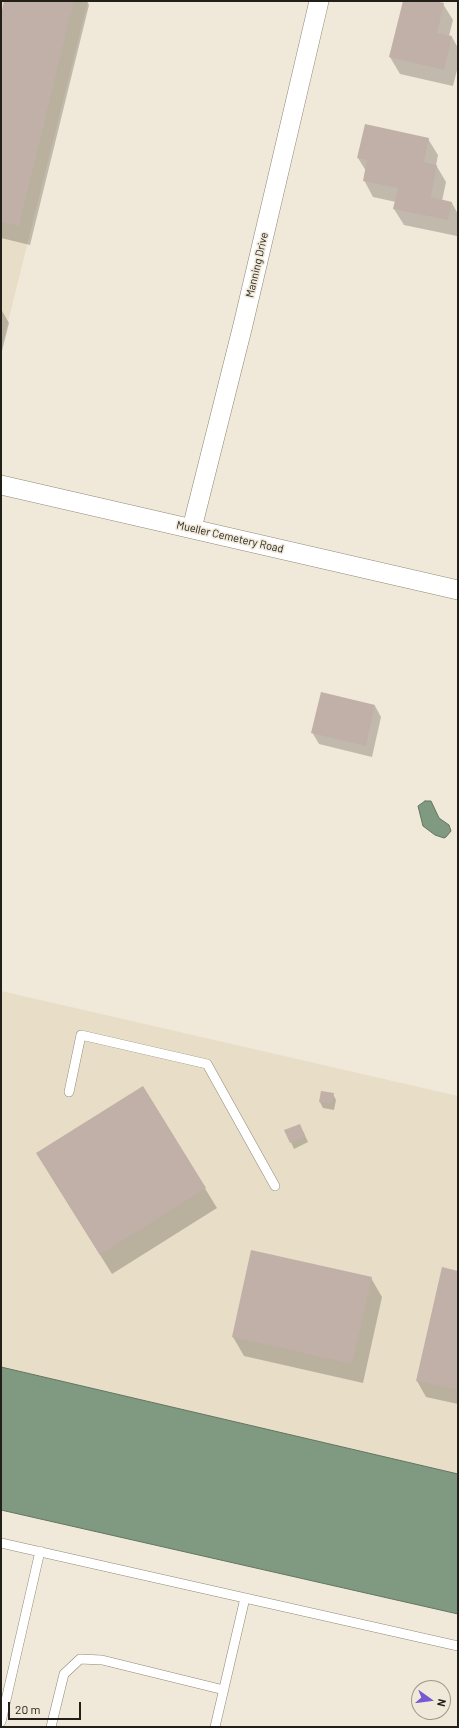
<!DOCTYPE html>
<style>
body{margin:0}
#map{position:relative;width:459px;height:1728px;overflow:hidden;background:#f0e8d8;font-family:Barlow,sans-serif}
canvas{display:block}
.frame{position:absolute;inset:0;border:2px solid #221f19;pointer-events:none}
.north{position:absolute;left:411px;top:1680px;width:40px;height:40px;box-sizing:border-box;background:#f0e8d8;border:1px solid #9e988c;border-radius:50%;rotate:104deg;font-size:11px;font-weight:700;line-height:16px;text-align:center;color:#221f19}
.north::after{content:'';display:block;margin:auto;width:14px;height:18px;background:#7658d2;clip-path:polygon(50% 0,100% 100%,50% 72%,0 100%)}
.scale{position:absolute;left:8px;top:1702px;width:73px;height:18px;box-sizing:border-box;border:2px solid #221f19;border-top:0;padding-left:5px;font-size:12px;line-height:14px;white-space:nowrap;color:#221f19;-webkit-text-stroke:3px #f0e8d8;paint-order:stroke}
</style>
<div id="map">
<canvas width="459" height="1728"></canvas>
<div class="frame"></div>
<div class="north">N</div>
<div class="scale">20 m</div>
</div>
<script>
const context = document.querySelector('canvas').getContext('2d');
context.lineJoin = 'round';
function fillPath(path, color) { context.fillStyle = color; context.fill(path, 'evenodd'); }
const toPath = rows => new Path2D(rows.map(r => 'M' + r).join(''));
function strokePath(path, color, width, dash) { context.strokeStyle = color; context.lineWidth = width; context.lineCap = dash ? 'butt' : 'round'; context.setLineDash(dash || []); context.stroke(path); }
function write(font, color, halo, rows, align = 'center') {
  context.font = font + ' Barlow,sans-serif'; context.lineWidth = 3; context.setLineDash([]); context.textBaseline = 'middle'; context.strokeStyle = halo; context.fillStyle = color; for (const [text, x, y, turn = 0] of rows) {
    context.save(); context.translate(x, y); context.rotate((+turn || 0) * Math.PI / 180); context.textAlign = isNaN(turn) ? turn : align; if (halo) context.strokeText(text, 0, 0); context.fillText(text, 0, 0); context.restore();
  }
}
const built = toPath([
 [1,1,88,1,1,350],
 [1,991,458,1096,458,1474,1,1367]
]);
const water = toPath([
 [425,801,431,801,439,818,449,825,451,831,446,837,444,838,435,835,423,826,418,806,425,801],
 [1,1367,458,1474,458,1614,1,1510,1,1367]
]);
const shadow = toPath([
 [5,1,87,1,89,5,30,245,1,238,1,19],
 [404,1,430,1,443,4,453,20,449,36,452,37,458,48,458,66,453,86,400,74,390,57],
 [428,139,438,155,436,165,446,182,442,201,452,203,458,214,457,236,404,225,394,209,396,202,373,197,364,180,366,171,358,158],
 [1,309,9,323,1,355],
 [375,706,381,717,372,757,319,744,312,732],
 [143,1087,217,1208,112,1274,49,1173],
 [333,1094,336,1100,334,1110,323,1108,320,1102],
 [286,1131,303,1131,308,1142,294,1149],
 [458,1272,458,1404,426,1397,417,1381],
 [371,1278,382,1297,363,1383,244,1356,233,1337]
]);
const building = toPath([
 [4,1,74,1,19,226,1,222,1,15],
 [403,1,435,1,444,3,437,33,452,36,444,70,389,57],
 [365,124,429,138,424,162,437,165,431,197,452,202,448,220,393,209,398,188,363,181,367,160,357,158],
 [321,692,375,705,366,746,311,733],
 [143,1086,206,1188,100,1255,36,1153],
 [321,1091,334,1093,331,1104,319,1102],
 [300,1124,305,1136,290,1143,284,1130],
 [251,1250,372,1277,352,1364,232,1337],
 [442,1267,458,1271,458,1390,416,1381]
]);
const lane = toPath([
 [69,1092,81,1035,207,1064,275,1186],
 [1,1543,458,1646],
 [1,1722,40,1551],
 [51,1727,64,1674,80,1659,102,1660,224,1690],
 [215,1727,245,1598]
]);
const street = toPath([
 [1,485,458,590],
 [192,528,243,325,319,1]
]);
const streetNames = [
 ["Manning Drive",257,265,-77],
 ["Mueller Cemetery Road",230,537,13]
];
fillPath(built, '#e8ddc6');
fillPath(water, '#7f9a80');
strokePath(water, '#637561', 1);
fillPath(shadow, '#0003');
fillPath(building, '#c0b0a7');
strokePath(lane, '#8f8879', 10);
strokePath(street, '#8f8879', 20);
strokePath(lane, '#fff', 9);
strokePath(street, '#fff', 19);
write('11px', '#221f19', '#f0e8d8', streetNames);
</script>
